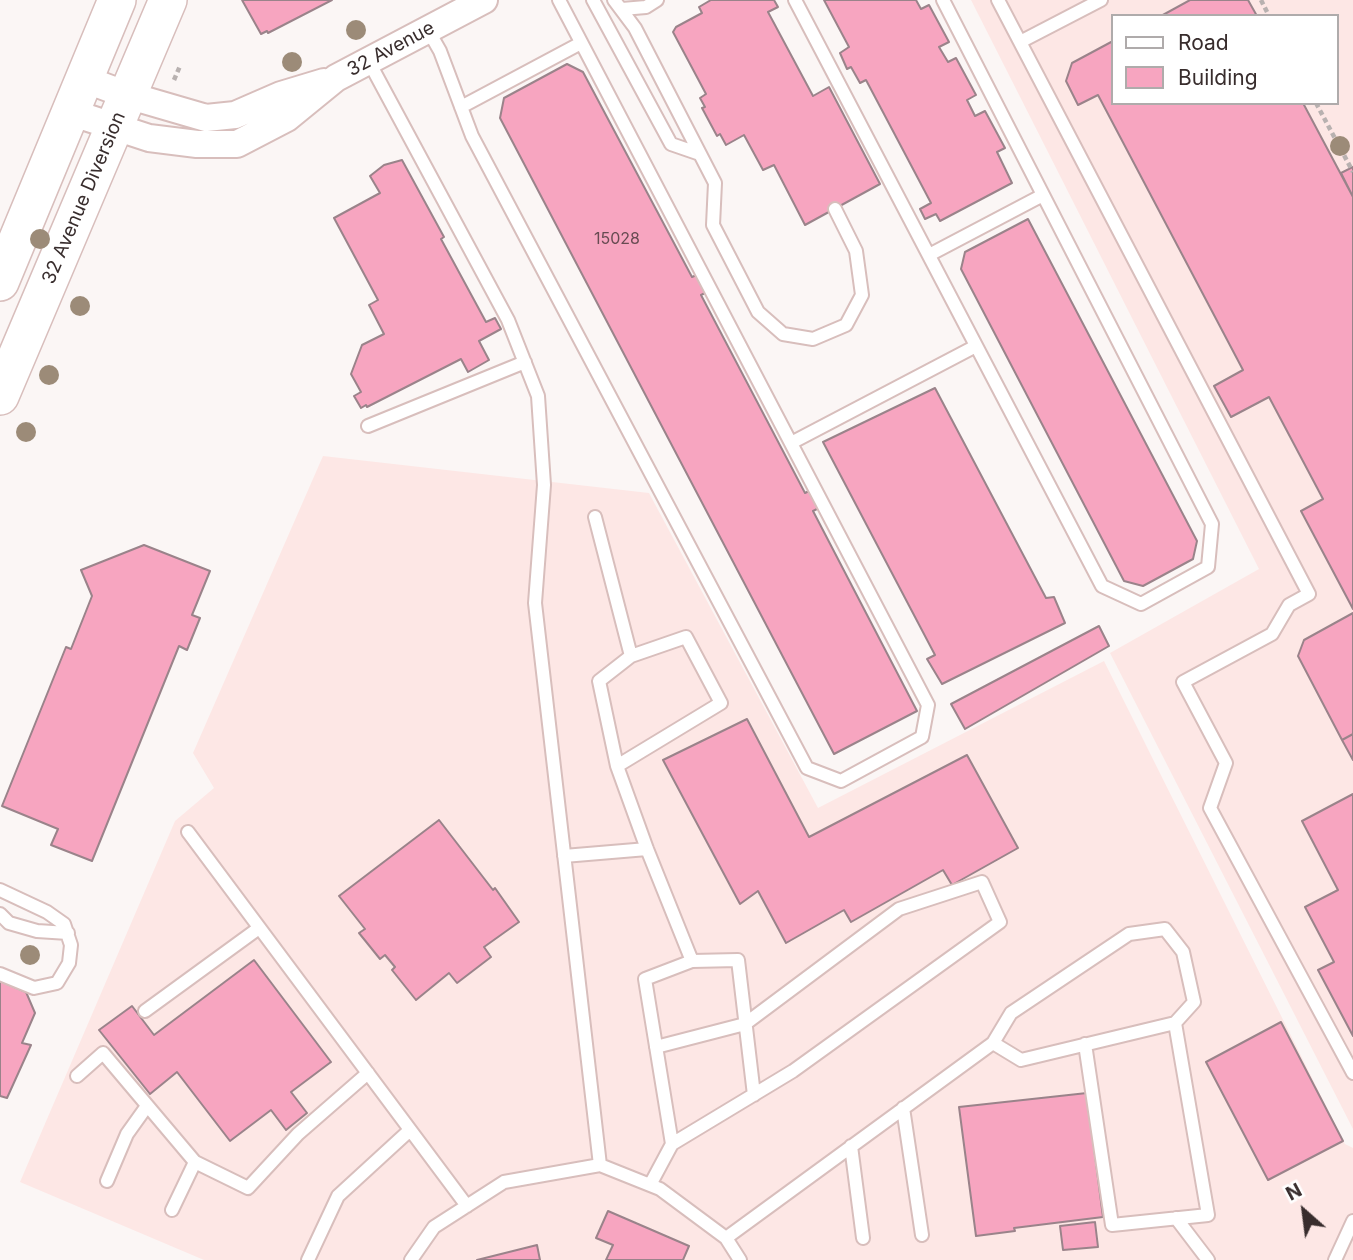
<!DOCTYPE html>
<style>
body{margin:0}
#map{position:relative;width:1353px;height:1260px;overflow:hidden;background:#fbf6f5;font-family:Inter,sans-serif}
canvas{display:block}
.legend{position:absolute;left:1111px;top:14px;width:228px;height:91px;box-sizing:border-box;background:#fff;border:2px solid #afabab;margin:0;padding:9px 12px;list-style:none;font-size:21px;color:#382d2d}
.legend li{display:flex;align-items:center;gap:14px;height:35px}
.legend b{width:35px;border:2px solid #afabab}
.north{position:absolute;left:1269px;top:1176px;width:70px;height:70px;-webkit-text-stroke:5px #fff;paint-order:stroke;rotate:332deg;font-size:19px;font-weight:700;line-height:28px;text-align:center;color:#382d2d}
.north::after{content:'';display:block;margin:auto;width:24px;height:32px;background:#382d2d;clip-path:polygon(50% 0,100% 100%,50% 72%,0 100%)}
</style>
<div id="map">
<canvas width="1353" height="1260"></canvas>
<ul class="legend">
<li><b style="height:9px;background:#fff"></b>Road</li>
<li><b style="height:19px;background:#f7a5c0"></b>Building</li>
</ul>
<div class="north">N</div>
</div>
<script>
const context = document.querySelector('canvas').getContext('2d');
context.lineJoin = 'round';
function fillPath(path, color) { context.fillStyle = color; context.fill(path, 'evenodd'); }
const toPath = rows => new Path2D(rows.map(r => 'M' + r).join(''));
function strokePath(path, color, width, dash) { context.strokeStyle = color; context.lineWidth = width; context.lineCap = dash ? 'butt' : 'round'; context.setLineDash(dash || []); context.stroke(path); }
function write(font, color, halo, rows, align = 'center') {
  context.font = font + ' Inter,sans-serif'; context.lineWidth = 5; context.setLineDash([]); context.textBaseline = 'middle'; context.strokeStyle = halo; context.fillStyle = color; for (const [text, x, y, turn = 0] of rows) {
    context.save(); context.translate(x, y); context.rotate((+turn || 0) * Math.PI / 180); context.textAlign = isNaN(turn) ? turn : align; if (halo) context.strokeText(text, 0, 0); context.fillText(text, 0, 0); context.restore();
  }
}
const built = toPath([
 [971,0,1353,0,1353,1129,1110,653,1259,569],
 [1113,16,1337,16,1337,103,1113,103],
 [323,456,649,493,818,808,1104,661,1345,1144,1353,1148,1353,1260,204,1260,20,1182,175,821,214,788,193,753]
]);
const building = toPath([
 [242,0,332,0,268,33,267,31,261,34,242,0],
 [711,0,774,0,778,7,768,12,813,96,829,87,880,184,805,225,774,165,763,170,744,135,726,145,720,134,717,136,702,108,705,107,700,98,706,94,673,32,676,27,702,13,699,7,711,0],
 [824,0,916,0,921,9,929,5,949,42,939,47,948,62,956,58,976,95,967,100,975,116,985,111,1005,148,997,152,1012,183,940,221,936,214,925,219,920,209,931,203,866,80,860,83,851,67,847,69,840,53,849,47,824,0],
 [1190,0,1248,0,1257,16,1161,16,1190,0],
 [1113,41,1113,103,1303,103,1353,197,1353,609,1301,511,1323,499,1269,397,1231,417,1214,386,1243,370,1098,95,1078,105,1066,81,1072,63,1113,41],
 [567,64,583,72,692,277,699,274,709,291,701,295,805,493,813,489,823,506,813,511,917,711,834,754,500,118,504,98,567,64],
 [402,160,444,237,441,239,486,322,495,318,501,329,479,341,489,360,468,372,461,359,367,407,366,405,361,408,354,396,361,392,351,374,362,345,384,334,369,305,378,300,334,218,380,193,370,176,384,165,402,160],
 [1353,167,1353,197,1341,173,1353,167],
 [1028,219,1197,541,1193,559,1143,586,1124,581,961,269,965,252,1028,219],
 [935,388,1046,598,1054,597,1065,623,942,684,927,659,935,655,823,442,935,388],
 [144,545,210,571,192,615,200,618,187,650,179,646,92,861,51,845,58,829,2,806,66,647,71,649,92,596,81,570,144,545],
 [1353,613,1353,734,1342,740,1298,656,1304,640,1353,613],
 [1099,626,1109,646,965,729,951,704,1099,626],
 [747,719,809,837,967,755,1018,848,952,885,943,870,851,922,844,910,786,943,758,891,740,904,663,760,747,719],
 [1353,734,1353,760,1342,740,1353,734],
 [1353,794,1353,1036,1318,970,1334,962,1305,907,1338,890,1302,821,1353,794],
 [439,820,493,890,495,888,519,922,484,947,491,957,457,983,449,973,416,1000,392,970,395,967,385,955,380,959,359,933,365,929,339,896,439,820],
 [254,960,331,1062,291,1092,307,1113,286,1130,271,1110,230,1141,177,1072,150,1094,99,1030,132,1006,154,1035,254,960],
 [0,981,26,992,35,1013,22,1043,31,1045,7,1098,0,1096,0,981],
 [1281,1022,1343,1141,1268,1180,1206,1062,1281,1022],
 [1087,1093,1103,1217,1014,1228,1015,1231,976,1236,959,1107,1087,1093],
 [608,1211,689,1246,683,1260,606,1260,613,1245,596,1238,608,1211],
 [1095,1222,1098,1247,1063,1250,1060,1226,1095,1222],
 [537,1245,540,1260,477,1260,537,1245]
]);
const path = toPath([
 [1261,0,1269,16],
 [174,80,180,66],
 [1316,103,1353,172]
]);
const lane = toPath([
 [593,0,671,144,700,154],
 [614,0,635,28,715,183,713,225,758,312,783,334,813,339,846,325,862,295,856,251,835,209],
 [795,0,1102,586,1141,604,1208,567,1212,524,943,0],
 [998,0,1309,594,1289,605,1272,634,1183,682,1226,763,1210,808,1353,1073],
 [622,9,646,7,657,0],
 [428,30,440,51,472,136,807,768,841,781,922,737,928,705,559,0],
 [1020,42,1101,0],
 [368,60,508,320,538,396,544,485,535,603,600,1165],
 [461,107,581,43],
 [929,255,1043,195],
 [368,426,525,362],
 [791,443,976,346],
 [595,517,631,656,599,681,617,766,647,849,692,961,645,979,672,1144,650,1185],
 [617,766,721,703,686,637,631,656],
 [188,832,467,1206],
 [564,856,647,849],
 [0,890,47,912,64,924,71,945,69,963,57,983,34,988,0,974],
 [0,914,9,923,37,931,68,933],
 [692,961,738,960,754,1095],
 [145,1011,259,928],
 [1085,1044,1112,1225,1208,1215,1175,1023],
 [656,1047,745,1024,899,909,982,882,1000,922,793,1071,672,1144],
 [77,1076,103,1053,195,1162,248,1188,298,1134,368,1073],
 [903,1108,922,1235],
 [851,1146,863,1238],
 [107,1181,127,1134,147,1106],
 [172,1210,195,1162],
 [1176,1218,1208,1260],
 [726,1238,993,1043,1011,1013,1129,934,1165,929,1183,952,1194,1002,1175,1023,1021,1060,993,1043],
 [308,1260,338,1196,410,1130],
 [411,1260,434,1227,504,1182,600,1165,660,1189,726,1238,740,1260],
 [1335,1260,1353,1221]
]);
const street = toPath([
 [84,79,127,95,206,118,235,115,281,95,324,82],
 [70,112,149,138,197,144,237,144,287,118,336,78,484,0]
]);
const secondary = toPath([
 [0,282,117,0],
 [0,396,168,0]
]);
const trees = [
 [356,30],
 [292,62],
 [1340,146],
 [40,239],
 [80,306],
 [49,375],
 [26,432],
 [30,955]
];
const numberNames = [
 ["15028",617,239]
];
const streetNames = [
 ["32 Avenue",391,49,-28],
 ["32 Avenue Diversion",84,198,-67]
];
fillPath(built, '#fde7e5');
fillPath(building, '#f7a5c0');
strokePath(building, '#9a838a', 2);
strokePath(lane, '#d8bebc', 16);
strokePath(street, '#d8bebc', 30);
strokePath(secondary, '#d8bebc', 40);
strokePath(path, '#b8b1b0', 4.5, [5, 3.5]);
strokePath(lane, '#fff', 12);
strokePath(street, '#fff', 26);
strokePath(secondary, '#fff', 37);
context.fillStyle = '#9c8b78';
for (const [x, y] of trees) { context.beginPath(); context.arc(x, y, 10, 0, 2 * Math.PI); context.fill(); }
write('16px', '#684b52', null, numberNames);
write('19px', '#382d2d', '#fff', streetNames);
</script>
